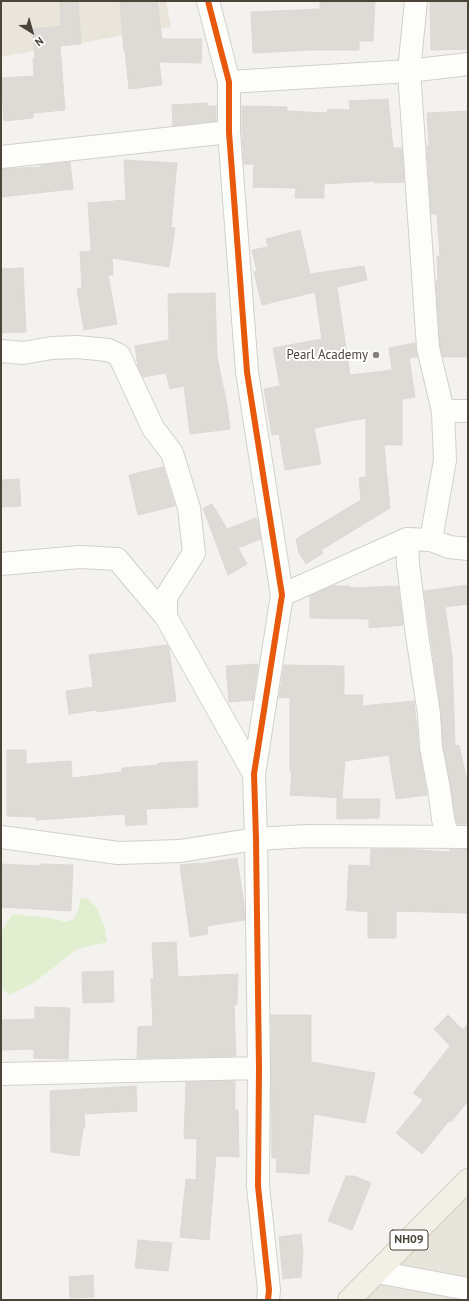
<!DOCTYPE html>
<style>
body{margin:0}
#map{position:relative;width:469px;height:1301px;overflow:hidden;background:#f4f2ee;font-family:"PT Sans",sans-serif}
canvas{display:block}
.frame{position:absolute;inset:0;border:2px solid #4b4439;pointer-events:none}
.north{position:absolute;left:12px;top:12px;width:40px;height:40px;-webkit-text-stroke:3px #fff;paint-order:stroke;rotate:143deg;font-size:11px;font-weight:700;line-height:16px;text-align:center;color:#4b4439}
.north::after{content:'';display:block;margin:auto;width:14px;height:18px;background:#4b4439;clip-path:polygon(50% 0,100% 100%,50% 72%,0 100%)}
</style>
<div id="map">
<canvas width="469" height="1301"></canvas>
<div class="frame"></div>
<div class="north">N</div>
</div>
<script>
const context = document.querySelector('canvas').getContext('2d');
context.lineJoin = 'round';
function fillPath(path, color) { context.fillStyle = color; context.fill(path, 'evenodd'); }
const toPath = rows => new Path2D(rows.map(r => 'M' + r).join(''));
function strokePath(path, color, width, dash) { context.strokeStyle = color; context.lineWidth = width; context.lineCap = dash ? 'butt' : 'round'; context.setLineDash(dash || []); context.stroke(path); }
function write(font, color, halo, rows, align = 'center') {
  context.font = font + ' "PT Sans",sans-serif'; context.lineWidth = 4; context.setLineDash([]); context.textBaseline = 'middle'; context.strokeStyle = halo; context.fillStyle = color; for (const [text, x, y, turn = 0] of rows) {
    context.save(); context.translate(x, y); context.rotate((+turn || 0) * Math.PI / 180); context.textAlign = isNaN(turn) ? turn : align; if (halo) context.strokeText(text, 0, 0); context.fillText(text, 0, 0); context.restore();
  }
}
const residential = toPath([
 [468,1191,468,1300,358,1300]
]);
const education = toPath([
 [1,1,166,1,171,27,1,57]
]);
const green = toPath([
 [81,897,88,899,97,908,105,929,107,942,77,949,35,982,10,995,1,989,1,932,13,914,51,918,66,922,74,919,78,910]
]);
const building = toPath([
 [60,1,78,1,81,44,60,46,65,110,33,113,33,118,4,121,1,78,34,76,33,58,35,58,33,29,61,26,60,1],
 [120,1,157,1,162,39,202,39,201,63,159,62,162,85,129,89,125,51,124,51,120,1],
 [320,1,375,1,373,41,359,41,359,50,310,50,253,53,251,12,320,9,320,1],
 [430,1,468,1,468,49,431,50,430,1],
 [388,99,393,148,402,148,404,182,375,183,375,181,324,184,324,198,295,198,296,188,253,187,254,164,244,164,242,132,242,106,287,107,287,111,327,113,328,109,350,110,349,101,388,99],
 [207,103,207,106,216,106,216,121,173,126,172,105,207,103],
 [468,111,468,357,443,357,440,346,436,281,438,281,437,256,440,256,437,214,431,214,427,146,429,146,427,113,468,111],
 [124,160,177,163,171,227,175,228,169,267,112,258,113,275,108,275,117,324,84,330,77,289,82,288,80,252,91,251,88,203,126,200,124,160],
 [70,162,73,189,1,197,1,169,41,167,41,165,70,162],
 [300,230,310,274,364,266,367,280,337,287,350,375,392,370,389,348,415,343,417,357,409,358,415,397,402,399,402,445,384,445,390,508,321,550,323,553,306,564,299,553,296,539,361,500,359,478,366,477,366,418,314,428,321,464,285,470,279,434,272,435,264,389,280,386,273,348,322,339,315,292,262,305,254,272,257,271,252,250,268,247,266,239,300,230],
 [23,268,26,332,1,333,1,269,23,268],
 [215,293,217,357,227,405,230,429,190,434,184,386,170,389,166,373,143,377,138,367,135,346,169,340,168,294,215,293],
 [163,467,175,506,138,515,129,475,163,467],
 [19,479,21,506,1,507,1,480,19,479],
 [212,504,227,529,256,518,258,523,261,539,238,548,247,564,228,575,203,508,212,504],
 [468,585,468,604,445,607,452,656,455,746,459,745,466,776,468,776,468,824,457,824,443,745,441,712,424,591,468,585],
 [332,586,350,586,350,588,398,586,403,625,369,628,369,619,310,618,310,596,332,586],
 [167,645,169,648,176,701,97,712,96,710,69,714,66,691,93,687,89,655,167,645],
 [257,664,258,665,253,700,229,702,226,666,257,664],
 [284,665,344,666,344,695,363,695,362,706,414,701,419,749,427,795,396,799,389,755,345,761,342,798,290,795,292,771,290,771,290,697,279,698,284,665],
 [7,750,26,750,26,764,71,761,72,778,122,772,122,768,158,765,158,763,197,761,198,807,146,809,147,824,126,826,125,814,36,820,36,817,7,816,7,750],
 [337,799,380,799,379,818,337,819,337,799],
 [371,849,401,849,450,852,450,849,468,849,468,913,396,911,396,938,368,938,368,912,346,910,348,891,347,891,349,865,370,866,371,849],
 [237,858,244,906,245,920,207,926,208,934,190,937,180,865,199,863,199,864,237,858],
 [1,864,40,866,40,864,73,865,71,911,1,907,1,864],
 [176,942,178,977,238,974,237,1004,234,1005,236,1056,137,1058,138,1027,153,1026,151,979,154,979,152,943,176,942],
 [113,971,114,1002,83,1003,82,972,113,971],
 [35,1007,70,1008,68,1059,34,1058,34,1049,1,1050,1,1020,35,1019,35,1007],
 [271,1015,311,1015,311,1062,375,1073,365,1123,314,1114,309,1174,276,1172,277,1158,272,1158,271,1015],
 [448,1015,463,1030,468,1023,468,1101,451,1122,449,1121,422,1154,396,1133,423,1100,413,1093,450,1046,434,1029,448,1015],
 [235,1081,235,1110,238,1110,239,1157,216,1156,209,1240,180,1237,186,1179,196,1180,197,1139,184,1138,186,1082,235,1081],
 [136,1086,137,1111,84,1114,85,1128,83,1128,79,1156,51,1152,50,1091,136,1086],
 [346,1176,354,1176,371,1183,352,1230,328,1221,346,1176],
 [301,1234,303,1252,301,1277,283,1279,279,1237,301,1234],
 [138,1240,172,1243,168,1271,135,1268,138,1240],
 [93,1275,94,1297,70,1298,69,1277,93,1275]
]);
const minor = toPath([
 [208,1,229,82,229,132,247,372,282,595,254,774,256,839,259,1068,258,1186,269,1290,268,1300],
 [416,1,409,71,428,348,443,411,445,460,431,540],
 [229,82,409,71,468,64],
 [1,157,229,132],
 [1,351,23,353,52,348,77,347,108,350,119,355,153,428,172,453,189,508,194,553,166,597,166,617],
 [443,411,468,411],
 [407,539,408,564,417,635,429,714,431,747,439,789,443,819,448,837],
 [1,564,80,557,117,559,166,617,254,774],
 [282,595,407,539,431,540,449,547,468,549],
 [1,837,118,853,180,851,256,839,307,836,468,837],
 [1,1074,259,1068],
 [377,1272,468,1289]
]);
const major = toPath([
 [349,1300,468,1180]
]);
const cycleway = toPath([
 [208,1,229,82,229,132,247,372,282,595,254,774,256,839,259,1068,258,1186,269,1290,268,1300]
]);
const markers = [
 [376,355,4,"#868178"]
];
const shields = [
 [409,1240,38]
];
const shieldNames = [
 ["NH09",409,1240]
];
const poiNames = [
 ["Pearl Academy",368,355]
];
fillPath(residential, '#e7e4dc');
fillPath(education, '#eae5da');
fillPath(green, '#e1eecf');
fillPath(building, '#dedbd6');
strokePath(building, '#dcd9d4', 1);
strokePath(minor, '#d2d0cb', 24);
strokePath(major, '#d6cebb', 24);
strokePath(minor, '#fdfdfc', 22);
strokePath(major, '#f2efe6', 22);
strokePath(cycleway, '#e8590c', 6);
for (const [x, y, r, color] of markers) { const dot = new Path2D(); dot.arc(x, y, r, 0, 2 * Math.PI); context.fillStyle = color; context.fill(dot); strokePath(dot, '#fff', 1.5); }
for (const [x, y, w] of shields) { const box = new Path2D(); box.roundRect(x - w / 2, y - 10, w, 20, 3); context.fillStyle = '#fff'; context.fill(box); strokePath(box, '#4b4439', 1); }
write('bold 12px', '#4b4439', null, shieldNames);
write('13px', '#4b4439', '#fff', poiNames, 'right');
</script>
